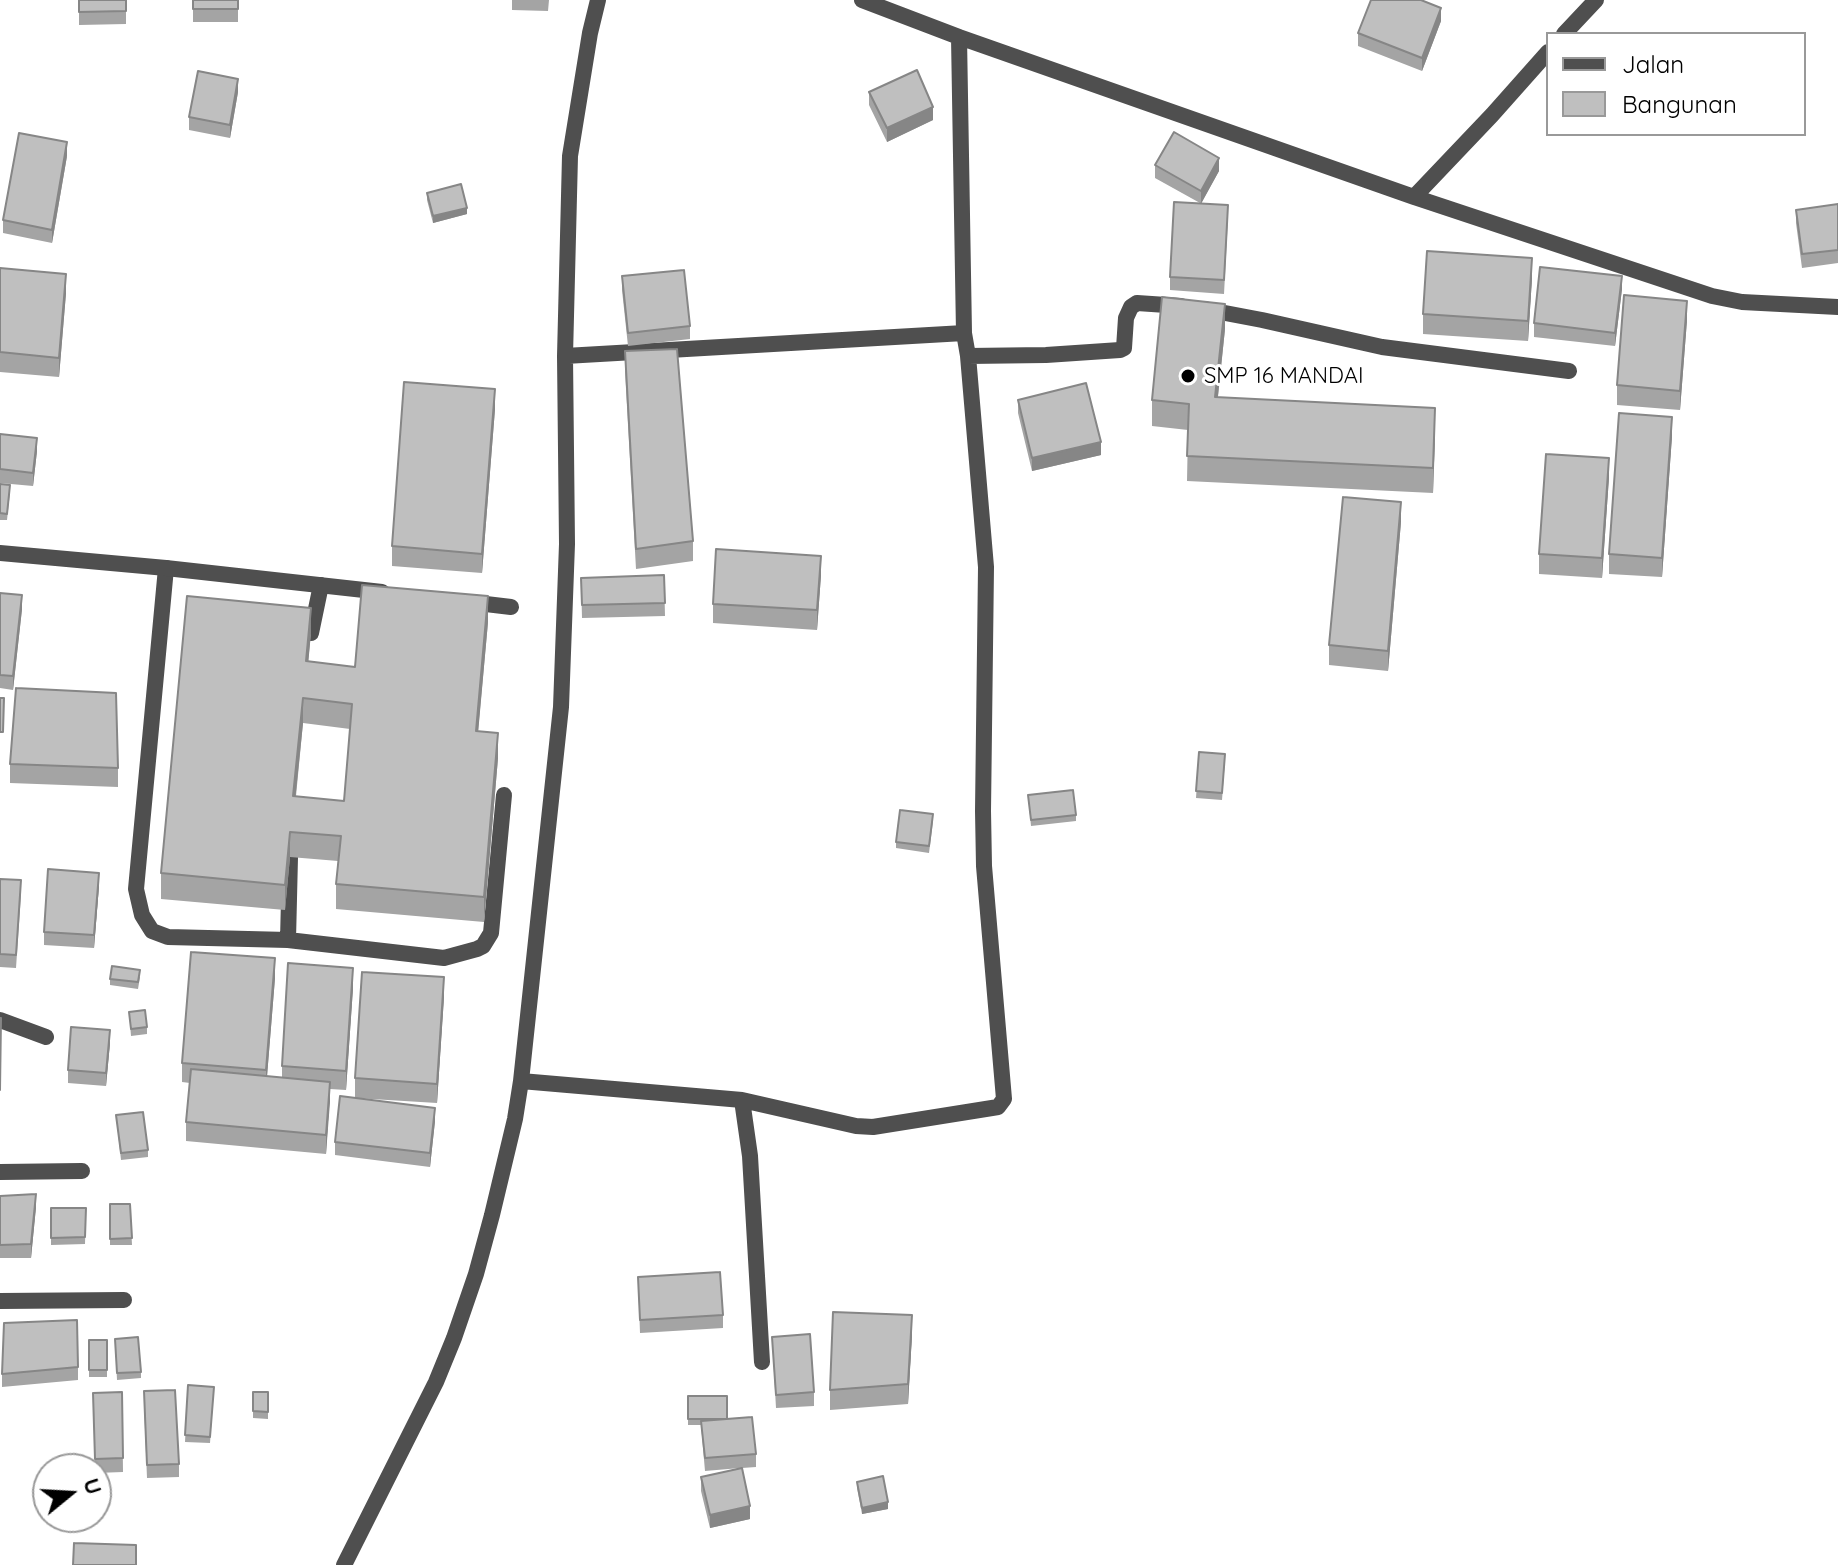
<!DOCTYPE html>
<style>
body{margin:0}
#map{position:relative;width:1838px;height:1565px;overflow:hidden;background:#fff;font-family:Quicksand,sans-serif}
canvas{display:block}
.legend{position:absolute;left:1546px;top:32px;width:260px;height:104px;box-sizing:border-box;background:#fff;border:2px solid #999;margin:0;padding:10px 14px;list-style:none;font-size:24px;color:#000}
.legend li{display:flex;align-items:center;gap:16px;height:40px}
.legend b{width:40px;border:2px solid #999}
.north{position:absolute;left:32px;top:1453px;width:80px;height:80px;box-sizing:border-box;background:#fff;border:2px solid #999;border-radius:50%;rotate:72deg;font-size:22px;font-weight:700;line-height:32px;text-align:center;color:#000}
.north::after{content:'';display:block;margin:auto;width:28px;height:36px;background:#000;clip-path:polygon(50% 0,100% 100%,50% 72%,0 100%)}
</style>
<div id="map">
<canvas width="1838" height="1565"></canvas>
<ul class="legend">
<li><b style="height:10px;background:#4f4f4f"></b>Jalan</li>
<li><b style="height:22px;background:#bfbfbf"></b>Bangunan</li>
</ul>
<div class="north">U</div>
</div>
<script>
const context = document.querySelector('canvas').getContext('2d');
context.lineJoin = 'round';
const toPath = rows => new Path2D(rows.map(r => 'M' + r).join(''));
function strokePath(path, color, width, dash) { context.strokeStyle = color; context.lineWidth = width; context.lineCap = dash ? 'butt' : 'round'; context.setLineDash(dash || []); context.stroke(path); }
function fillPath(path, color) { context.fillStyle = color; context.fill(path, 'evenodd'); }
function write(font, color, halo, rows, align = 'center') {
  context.font = font + ' Quicksand,sans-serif'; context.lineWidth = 6; context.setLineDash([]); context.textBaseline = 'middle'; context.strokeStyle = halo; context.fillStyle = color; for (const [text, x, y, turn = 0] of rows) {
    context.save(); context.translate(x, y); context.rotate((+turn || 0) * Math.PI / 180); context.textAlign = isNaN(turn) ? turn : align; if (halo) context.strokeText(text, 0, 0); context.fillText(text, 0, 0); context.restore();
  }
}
const lane = toPath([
 [166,568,136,889,142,915,152,931,168,937,288,940,444,958,477,949,483,946,491,933,504,795],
 [311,633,321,585],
 [288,940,290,857]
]);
const street = toPath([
 [862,0,959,37,1414,197,1492,115,1548,52],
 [1564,34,1596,0],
 [1414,197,1712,296,1742,302,1838,307],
 [1204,309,1262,320,1382,347,1569,371],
 [565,356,964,333],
 [968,356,1046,355,1120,350,1124,348,1126,318,1131,307,1137,303,1181,306],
 [0,553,166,568,382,592],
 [469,602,511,607],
 [0,1020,46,1037],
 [521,1081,742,1100,750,1156,762,1362],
 [742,1100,856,1126,873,1127,992,1108,998,1107,1004,1099,984,866,983,811,986,567,968,356,964,333,959,37],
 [0,1172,82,1171],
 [0,1301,124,1300],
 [344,1565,436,1382,454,1338,476,1274,492,1215,515,1119,521,1081,561,707,567,544,565,356,570,156,590,33,598,0]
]);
const wall = toPath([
 [79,0,126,0,126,24,79,25],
 [193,0,238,0,238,22,193,22],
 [512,0,549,0,548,11,512,10],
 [1441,21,1422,71,1358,46,1358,33],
 [238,92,230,138,189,130,189,117],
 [869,92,933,120,887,142,869,105],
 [67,156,52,243,3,233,3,220],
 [1155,165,1219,171,1201,203,1228,218,1224,294,1170,290,1170,277,1200,203,1155,178],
 [427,193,467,214,433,223,427,200],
 [1838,204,1838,263,1802,268,1796,223,1796,210],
 [0,268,66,293,59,377,0,372],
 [622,276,690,326,690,339,628,346,622,290],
 [1532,278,1528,341,1423,334,1423,314],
 [1622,289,1615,346,1534,337,1534,323],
 [1687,320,1680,410,1617,405,1617,385],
 [1225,329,1218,397,1435,433,1433,493,1187,481,1188,430,1152,426,1152,400],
 [625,351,693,541,693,561,636,569,625,371],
 [1018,400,1101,455,1032,471,1018,413],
 [495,409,482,573,392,566,392,546],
 [0,434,37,451,33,486,0,483],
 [1672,436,1662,577,1609,574,1609,554],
 [1609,477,1602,578,1539,574,1539,554],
 [0,484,10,492,7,520,0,520],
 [1401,522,1388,671,1329,665,1329,645],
 [664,575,665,616,582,618,581,578],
 [821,575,817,630,713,623,713,604],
 [0,593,22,609,13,690,0,688],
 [488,622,478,731,498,758,484,922,336,909,336,884,338,861,290,857,285,910,161,899,161,873,311,633,308,662,355,667],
 [303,723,350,729,344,801,296,796],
 [1199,752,1225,760,1222,800,1196,798],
 [10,764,118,768,118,787,10,783],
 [1028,795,1076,815,1076,821,1031,826],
 [933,821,929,853,896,848,896,842],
 [0,879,21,894,16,968,0,967],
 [99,886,94,948,44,945,44,932],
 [140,977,138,989,110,985,110,979],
 [275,978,267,1076,282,1078,282,1066,353,988,346,1090,330,1089,326,1154,186,1141,186,1122,190,1083,182,1082,182,1063],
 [444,997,437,1103,355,1098,355,1078],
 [129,1012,147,1027,147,1034,131,1036],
 [110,1043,106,1086,68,1083,68,1070],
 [116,1115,148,1150,148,1157,121,1160],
 [435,1121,430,1167,335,1155,335,1142],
 [0,1196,36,1207,31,1258,0,1258],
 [110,1204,130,1204,132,1245,110,1245],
 [51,1208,86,1208,85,1244,51,1245],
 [638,1277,723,1315,723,1328,640,1333],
 [912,1335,908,1404,830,1410,830,1390],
 [772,1337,814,1392,814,1406,776,1408],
 [115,1339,141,1372,141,1378,117,1380],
 [89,1340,107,1340,107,1377,89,1377],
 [78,1367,78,1380,2,1387,2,1374],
 [188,1385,214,1387,210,1443,185,1442],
 [122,1392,123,1472,96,1473,96,1469,95,1469,93,1393],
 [253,1392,268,1392,268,1419,253,1418],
 [688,1396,727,1419,756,1454,756,1467,742,1468,750,1519,710,1528,701,1491,701,1477,740,1468,705,1471,701,1425,688,1425],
 [144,1405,179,1464,179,1477,147,1478],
 [857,1482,888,1509,862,1514,857,1488]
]);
const shadedWall = toPath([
 [1441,8,1441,21,1422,71,1422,58],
 [238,79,238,92,230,138,230,125],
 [933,107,933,120,887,142,887,128],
 [67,142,67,156,52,243,52,230],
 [1219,158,1219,171,1201,204,1201,191],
 [467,208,467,214,433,223,433,216],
 [1532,258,1532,278,1528,341,1528,321],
 [66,274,66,293,59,377,59,358],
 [1622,276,1622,289,1615,346,1615,333],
 [1687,301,1687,320,1680,410,1680,391],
 [1225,304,1225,329,1215,423,1215,397],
 [495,389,495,409,482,573,482,554],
 [1435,408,1435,433,1433,493,1433,468],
 [1672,417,1672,436,1662,577,1662,558],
 [37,438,37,451,33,486,33,473],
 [1101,442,1101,455,1032,471,1032,458],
 [1609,458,1609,477,1602,578,1602,558],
 [1401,502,1401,522,1388,671,1388,651],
 [821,556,821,575,817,630,817,610],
 [22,595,22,609,13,690,13,676],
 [488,596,488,622,476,756,476,731],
 [311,608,311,633,306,687,306,661],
 [303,698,303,723,293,821,293,796],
 [498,733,498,758,484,922,484,897],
 [290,832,290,857,285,910,285,885],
 [99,873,99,886,94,948,94,935],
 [275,958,275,978,266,1089,266,1070],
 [353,968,353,988,346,1090,346,1071],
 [444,977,444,997,437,1103,437,1084],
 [110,1030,110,1043,106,1086,106,1073],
 [330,1082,330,1102,326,1154,326,1135],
 [435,1108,435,1121,430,1167,430,1153],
 [36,1194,36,1207,31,1258,31,1244],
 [912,1315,912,1335,908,1404,908,1384],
 [888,1502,888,1509,862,1514,862,1508],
 [750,1506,750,1519,710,1528,710,1515]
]);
const building = toPath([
 [79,0,126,0,126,11,79,12,79,0],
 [193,0,238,0,238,9,193,9,193,0],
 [1371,0,1421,0,1441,8,1422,58,1358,33,1371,0],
 [917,70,933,107,887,128,869,92,917,70],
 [198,71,238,79,230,125,189,117,198,71],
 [1174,132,1219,158,1201,191,1155,165,1174,132],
 [19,133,67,142,52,230,3,220,19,133],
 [461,184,467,208,433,216,427,193,461,184],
 [1174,202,1228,205,1224,280,1170,277,1174,202],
 [1838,204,1838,250,1802,254,1796,210,1838,204],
 [1427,251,1532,258,1528,321,1423,314,1427,251],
 [1540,267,1622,276,1615,333,1534,323,1540,267],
 [0,268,66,274,59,358,0,352,0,268],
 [684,270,690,326,628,333,622,276,684,270],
 [1624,295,1687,301,1680,391,1617,385,1624,295],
 [1162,297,1225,304,1215,397,1435,408,1433,468,1187,456,1189,404,1152,400,1162,297],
 [677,349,693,541,636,549,625,351,677,349],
 [404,382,495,389,482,554,392,546,404,382],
 [1086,383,1101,442,1032,458,1018,400,1086,383],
 [1619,413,1672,417,1662,558,1609,554,1619,413],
 [0,434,37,438,33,473,0,469,0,434],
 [1546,454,1609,458,1602,558,1539,554,1546,454],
 [0,484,10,485,7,514,0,513,0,484],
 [1343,497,1401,502,1388,651,1329,645,1343,497],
 [716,549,821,556,817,610,713,604,716,549],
 [664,575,665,603,582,605,581,578,664,575],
 [362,585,488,596,476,731,498,733,484,897,336,884,341,836,290,832,285,885,161,873,187,596,311,608,306,661,355,667,362,585],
 [303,698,352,704,344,801,293,796,303,698],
 [0,593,22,595,13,676,0,675,0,593],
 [16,688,116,693,118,768,10,764,16,688],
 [0,698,4,698,3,732,0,732,0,698],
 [1199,752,1225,754,1222,793,1196,791,1199,752],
 [1073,790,1076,815,1031,820,1028,795,1073,790],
 [900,810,933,814,929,846,896,842,900,810],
 [48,869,99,873,94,935,44,932,48,869],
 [0,879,21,880,16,955,0,954,0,879],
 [191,952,275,958,266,1070,182,1063,191,952],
 [288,963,353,968,346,1071,282,1066,288,963],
 [112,966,140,970,138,982,110,979,112,966],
 [362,972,444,977,437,1084,355,1078,362,972],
 [145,1010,147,1027,131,1029,129,1012,145,1010],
 [0,1018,1,1018,0,1090,0,1018],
 [71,1027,110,1030,106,1073,68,1070,71,1027],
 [191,1069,330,1082,326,1135,186,1122,191,1069],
 [340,1096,435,1108,430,1153,335,1142,340,1096],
 [143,1112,148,1150,121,1153,116,1115,143,1112],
 [36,1194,31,1244,0,1245,0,1196,36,1194],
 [110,1204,130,1204,132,1238,110,1239,110,1204],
 [51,1208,86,1208,85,1237,51,1238,51,1208],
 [720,1272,723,1315,640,1320,638,1277,720,1272],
 [833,1312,912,1315,908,1384,830,1390,833,1312],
 [77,1320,78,1367,2,1374,4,1323,77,1320],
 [810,1334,814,1392,776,1395,772,1337,810,1334],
 [138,1337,141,1372,117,1373,115,1339,138,1337],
 [89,1340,107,1340,107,1370,89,1370,89,1340],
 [188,1385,214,1387,210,1437,185,1435,188,1385],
 [175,1390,179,1464,147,1465,144,1391,175,1390],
 [122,1392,123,1458,95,1459,93,1393,122,1392],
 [253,1392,268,1392,268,1412,253,1411,253,1392],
 [688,1396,727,1396,727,1419,688,1419,688,1396],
 [752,1417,756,1454,705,1458,701,1421,752,1417],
 [742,1468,750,1506,710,1515,701,1477,742,1468],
 [883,1476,888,1502,862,1508,857,1482,883,1476],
 [74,1543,136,1545,136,1565,73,1565,74,1543]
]);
const markers = [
 [1188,376,8,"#000"]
];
const poiNames = [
 ["SMP 16 MANDAI",1204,376]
];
strokePath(lane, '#4f4f4f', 16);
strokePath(street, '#4f4f4f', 16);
fillPath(wall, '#a4a4a4');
fillPath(shadedWall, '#868686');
fillPath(building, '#bfbfbf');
strokePath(building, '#868686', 2);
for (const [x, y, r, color] of markers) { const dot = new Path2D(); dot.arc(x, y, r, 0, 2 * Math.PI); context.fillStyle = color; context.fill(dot); strokePath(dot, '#fff', 3); }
write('22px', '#000', '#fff', poiNames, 'left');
</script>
